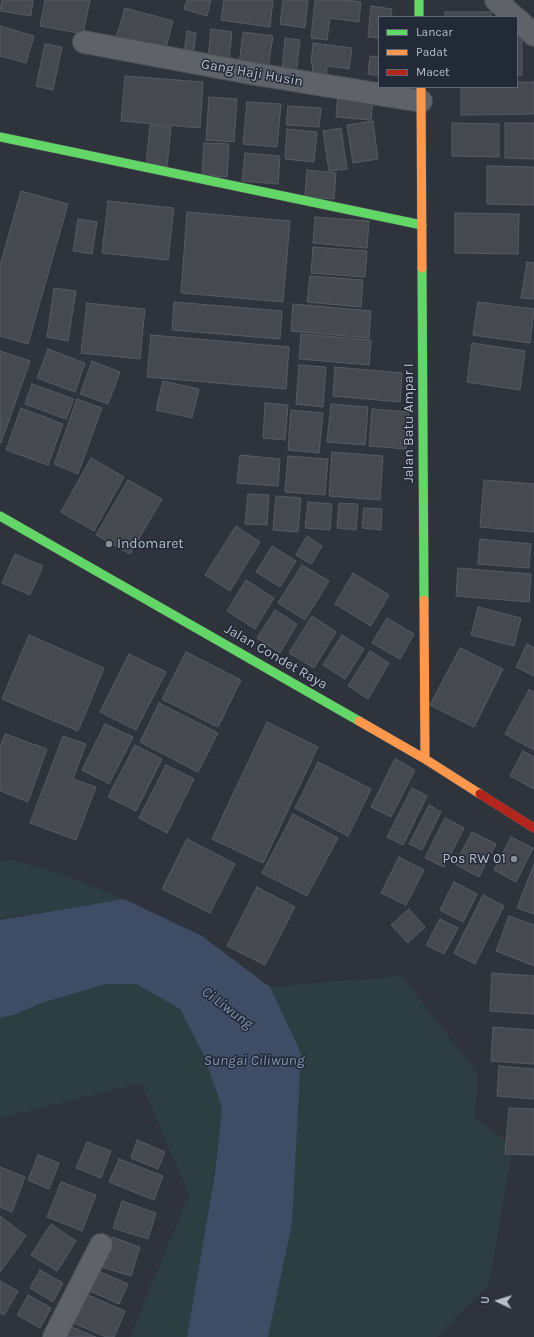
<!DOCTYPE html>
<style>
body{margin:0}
#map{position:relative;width:534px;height:1337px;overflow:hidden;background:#2f333b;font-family:Karla,sans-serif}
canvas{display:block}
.legend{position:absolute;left:378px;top:16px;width:140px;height:72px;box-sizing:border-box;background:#222937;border:1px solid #5f6572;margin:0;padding:5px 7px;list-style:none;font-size:12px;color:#babfcb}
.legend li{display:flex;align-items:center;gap:8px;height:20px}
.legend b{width:20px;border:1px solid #5f6572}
.north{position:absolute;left:478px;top:1281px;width:40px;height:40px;-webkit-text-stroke:3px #222937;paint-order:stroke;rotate:274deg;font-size:11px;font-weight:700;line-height:16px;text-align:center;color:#babfcb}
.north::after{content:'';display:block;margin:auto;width:14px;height:18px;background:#babfcb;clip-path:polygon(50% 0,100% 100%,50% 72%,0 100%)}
</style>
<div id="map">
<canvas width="534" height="1337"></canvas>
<ul class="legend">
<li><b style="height:5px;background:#63d668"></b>Lancar</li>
<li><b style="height:5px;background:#ff974d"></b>Padat</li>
<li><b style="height:5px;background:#b3261e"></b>Macet</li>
</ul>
<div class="north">U</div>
</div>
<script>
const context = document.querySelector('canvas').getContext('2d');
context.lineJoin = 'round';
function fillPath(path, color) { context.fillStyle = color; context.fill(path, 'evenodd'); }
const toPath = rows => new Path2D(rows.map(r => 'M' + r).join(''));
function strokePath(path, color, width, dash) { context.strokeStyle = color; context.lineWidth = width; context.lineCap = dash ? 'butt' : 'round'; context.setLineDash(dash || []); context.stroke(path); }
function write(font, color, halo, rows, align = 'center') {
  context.font = font + ' Karla,sans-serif'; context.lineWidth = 3; context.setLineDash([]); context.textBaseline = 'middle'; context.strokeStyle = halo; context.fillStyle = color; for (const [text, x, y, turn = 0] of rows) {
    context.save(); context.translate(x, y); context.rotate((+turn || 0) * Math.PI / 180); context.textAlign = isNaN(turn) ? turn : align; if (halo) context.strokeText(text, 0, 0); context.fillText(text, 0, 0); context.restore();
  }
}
const green = toPath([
 [12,860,59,873,124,899,0,919,0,862],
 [402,976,478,1074,475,1118,513,1146,489,1284,437,1337,268,1337,292,1224,301,1053,270,987],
 [104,984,136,984,180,1009,206,1061,222,1108,212,1189,187,1337,130,1337,189,1195,141,1083,0,1118,0,1018,14,1015,42,1003]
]);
const water = toPath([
 [124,899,202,936,270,987,301,1053,292,1224,268,1337,187,1337,215,1173,222,1108,205,1058,180,1009,136,984,105,984,42,1003,14,1015,0,1018,0,920]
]);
const building = toPath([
 [2,0,33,0,31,16,0,11,2,0],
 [45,0,90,0,83,34,40,26,45,0],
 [187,0,211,0,207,16,184,9,187,0],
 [224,0,273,0,270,27,221,20,224,0],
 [283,0,308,0,305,28,280,24,283,0],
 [315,0,346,0,361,2,359,22,330,18,327,40,311,38,315,0],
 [371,6,392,9,391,17,379,17,379,38,368,37,371,6],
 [125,8,173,21,165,52,116,38,125,8],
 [445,12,491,12,491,17,445,17,445,12],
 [0,26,34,36,26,63,0,56,0,26],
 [211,29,232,32,229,60,208,58,211,29],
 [187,31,196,33,193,55,184,54,187,31],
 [243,32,273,36,268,68,239,64,243,32],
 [517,35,522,35,522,75,517,75,517,35],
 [285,38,300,40,296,73,282,71,285,38],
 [313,43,352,48,349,69,327,66,326,79,312,77,313,64,311,64,313,43],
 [45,44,62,47,53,90,36,86,45,44],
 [370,56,379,57,379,76,368,74,370,56],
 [125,76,203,82,200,128,121,121,125,76],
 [517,82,534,82,534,114,461,115,461,87,517,87,517,82],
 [338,94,373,97,371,120,336,117,338,94],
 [209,97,237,99,234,142,206,140,209,97],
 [247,102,281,104,277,147,243,144,247,102],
 [288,106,321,108,319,127,286,125,288,106],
 [373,121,378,159,353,163,347,125,373,121],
 [452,123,499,124,499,157,452,156,452,123],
 [505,123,534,123,534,159,505,158,505,123],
 [150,125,171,127,167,167,146,165,150,125],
 [341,128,347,169,329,171,323,131,341,128],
 [287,129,317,132,314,162,285,159,287,129],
 [204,143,229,144,227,177,202,175,204,143],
 [245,153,280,156,278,184,242,181,245,153],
 [487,166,534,167,534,205,487,204,487,166],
 [307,170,336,173,334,199,305,197,307,170],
 [21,191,68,204,28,344,0,336,0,266,21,191],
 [108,201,174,208,168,260,102,253,108,201],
 [187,212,290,221,283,302,181,293,187,212],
 [455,213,519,214,518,254,455,253,455,213],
 [315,217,369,221,367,248,313,243,315,217],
 [78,219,97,222,92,254,73,251,78,219],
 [313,247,367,251,365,277,311,273,313,247],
 [527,262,534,263,534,299,521,298,527,262],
 [310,276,363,280,361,307,307,302,310,276],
 [54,288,76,291,68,341,47,337,54,288],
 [174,302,282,311,280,339,172,330,174,302],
 [478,302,534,309,530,343,473,335,478,302],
 [87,303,145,309,140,359,81,353,87,303],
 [293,304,371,311,369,338,291,331,293,304],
 [301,334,371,340,369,365,299,359,301,334],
 [151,335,289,347,286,389,147,377,151,335],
 [472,343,525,351,520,390,467,382,472,343],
 [48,349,85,363,75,392,37,378,48,349],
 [0,351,30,361,1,443,0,443,0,351],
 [92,361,120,372,108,404,80,394,92,361],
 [299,365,326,367,323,407,296,404,299,365],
 [335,367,402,373,400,402,333,396,335,367],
 [163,381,199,389,192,418,156,410,163,381],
 [32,384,74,399,66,419,25,404,32,384],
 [77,399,102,408,78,474,54,464,77,399],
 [265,403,288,405,285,440,263,438,265,403],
 [331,404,368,407,365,445,327,442,331,404],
 [21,408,63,424,48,465,6,450,21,408],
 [372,409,409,412,406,449,369,446,372,409],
 [291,410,323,413,319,453,288,450,291,410],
 [332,452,383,456,380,500,329,496,332,452],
 [240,455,280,459,278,486,237,483,240,455],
 [288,456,328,459,325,495,285,492,288,456],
 [91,458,124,477,94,531,61,512,91,458],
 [128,480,162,499,130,554,96,535,128,480],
 [484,480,534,484,534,532,480,527,484,480],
 [248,494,269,495,267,525,245,524,248,494],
 [276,496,301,498,298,532,273,530,276,496],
 [308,502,332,504,330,530,305,528,308,502],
 [339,503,358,504,356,530,337,528,339,503],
 [364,508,382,509,381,530,362,528,364,508],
 [236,526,260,542,230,591,205,575,236,526],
 [307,536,322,546,311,564,296,555,307,536],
 [480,539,531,544,529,568,478,564,480,539],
 [272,546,296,561,280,587,256,572,272,546],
 [15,554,43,566,30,595,2,583,15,554],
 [302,565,329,581,305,620,278,603,302,565],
 [458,568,531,574,529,602,456,596,458,568],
 [353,573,389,595,371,626,335,604,353,573],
 [246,580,274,598,255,629,227,611,246,580],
 [478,607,521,618,514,646,471,635,478,607],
 [275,610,297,624,280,653,257,638,275,610],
 [312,616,336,632,314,668,289,653,312,616],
 [387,618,414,634,400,659,372,643,387,618],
 [29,635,104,668,78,731,2,699,29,635],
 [342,635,364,649,345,679,323,665,342,635],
 [527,644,534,648,534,676,516,667,527,644],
 [460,648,503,669,474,727,430,705,460,648],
 [370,651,389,663,368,699,348,686,370,651],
 [186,652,241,680,218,727,162,699,186,652],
 [129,654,166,672,136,730,100,712,129,654],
 [529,690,534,692,534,750,505,734,529,690],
 [159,703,218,733,198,772,140,742,159,703],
 [267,722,318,747,263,863,212,839,267,722],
 [105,724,133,737,109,784,82,770,105,724],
 [5,734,47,749,28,802,0,791,0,747,5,734],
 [63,736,86,744,73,779,96,787,76,840,30,823,63,736],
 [135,745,162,759,136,811,108,797,135,745],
 [523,751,534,757,534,789,510,776,523,751],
 [395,759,415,770,391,817,371,807,395,759],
 [318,762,371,789,348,836,295,808,318,762],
 [166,765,194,779,167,833,139,818,166,765],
 [412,788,427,796,403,845,387,837,412,788],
 [429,805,441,812,422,850,409,844,429,805],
 [293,814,338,838,307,896,262,873,293,814],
 [445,818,464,828,444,867,425,858,445,818],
 [472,832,496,844,479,877,455,864,472,832],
 [511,837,533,848,516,882,494,870,511,837],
 [187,839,235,864,210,913,162,889,187,839],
 [399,857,424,870,406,905,381,893,399,857],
 [534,864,534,914,517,908,534,864],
 [454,882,477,894,463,922,440,910,454,882],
 [257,887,295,907,265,965,227,946,257,887],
 [483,895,504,906,475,964,454,953,483,895],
 [409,909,425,927,408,943,391,925,409,909],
 [509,916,534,925,534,966,496,951,509,916],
 [440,919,458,928,444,954,426,945,440,919],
 [492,973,534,976,534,1014,490,1011,492,973],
 [493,1027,534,1030,534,1064,491,1061,493,1027],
 [499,1066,534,1069,534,1099,497,1096,499,1066],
 [509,1108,534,1109,534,1155,505,1154,509,1108],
 [137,1140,165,1152,158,1169,131,1158,137,1140],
 [87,1142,111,1151,101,1178,76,1168,87,1142],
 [38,1155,59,1163,49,1189,28,1180,38,1155],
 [119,1159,163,1176,154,1200,109,1182,119,1159],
 [0,1167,25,1177,12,1212,0,1207,0,1167],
 [61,1182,96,1195,82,1231,47,1217,61,1182],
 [122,1201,156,1213,148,1239,113,1228,122,1201],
 [0,1216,26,1236,0,1272,0,1216],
 [51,1224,76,1241,57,1271,31,1255,51,1224],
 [112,1237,140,1247,131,1276,102,1267,112,1237],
 [40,1270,63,1283,53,1302,30,1288,40,1270],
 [98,1271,128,1284,119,1304,90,1291,98,1271],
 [0,1281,18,1291,4,1315,0,1313,0,1281],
 [81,1292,125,1311,114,1337,106,1337,69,1321,81,1292],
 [28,1295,51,1308,40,1328,17,1315,28,1295],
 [67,1325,96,1337,62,1337,67,1325]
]);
const street = toPath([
 [496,0,514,17],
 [517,19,534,35],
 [84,42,255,74,421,101],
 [54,1337,101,1245]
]);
const fast = toPath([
 [419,0,419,17],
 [0,137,422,225],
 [422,268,424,600],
 [0,516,359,721]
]);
const slow = toPath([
 [421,87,422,268],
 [424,600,425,759],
 [359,721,425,759,480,794]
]);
const jam = toPath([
 [480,794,534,828]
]);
const markers = [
 [109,544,4,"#898e99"],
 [514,859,4,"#898e99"]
];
const streetNames = [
 ["Gang Haji Husin",252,73,10],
 ["Jalan Batu Ampar I",409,423,-90],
 ["Jalan Condet Raya",276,657,30]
];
const poiNames = [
 ["Indomaret",117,544],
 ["Pos RW 01",506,859,"right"]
];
const waterNames = [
 ["Ci Liwung",227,1008,37],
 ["Sungai Ciliwung",254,1061]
];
fillPath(green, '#2c3e42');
fillPath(water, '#3e4c65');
fillPath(building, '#464950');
strokePath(building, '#575b63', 1);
strokePath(street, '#4b4e54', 24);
strokePath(fast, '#4b4e54', 10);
strokePath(slow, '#4b4e54', 10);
strokePath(jam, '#4b4e54', 10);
strokePath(street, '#5f6269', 22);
strokePath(fast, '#63d668', 9);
strokePath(slow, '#ff974d', 9);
strokePath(jam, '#b3261e', 9);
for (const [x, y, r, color] of markers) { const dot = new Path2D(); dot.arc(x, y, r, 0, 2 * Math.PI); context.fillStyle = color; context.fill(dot); strokePath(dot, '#222937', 1.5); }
write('14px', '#babfcb', '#222937', streetNames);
write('14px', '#babfcb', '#222937', poiNames, 'left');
write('italic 15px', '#8493b0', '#222937', waterNames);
</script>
